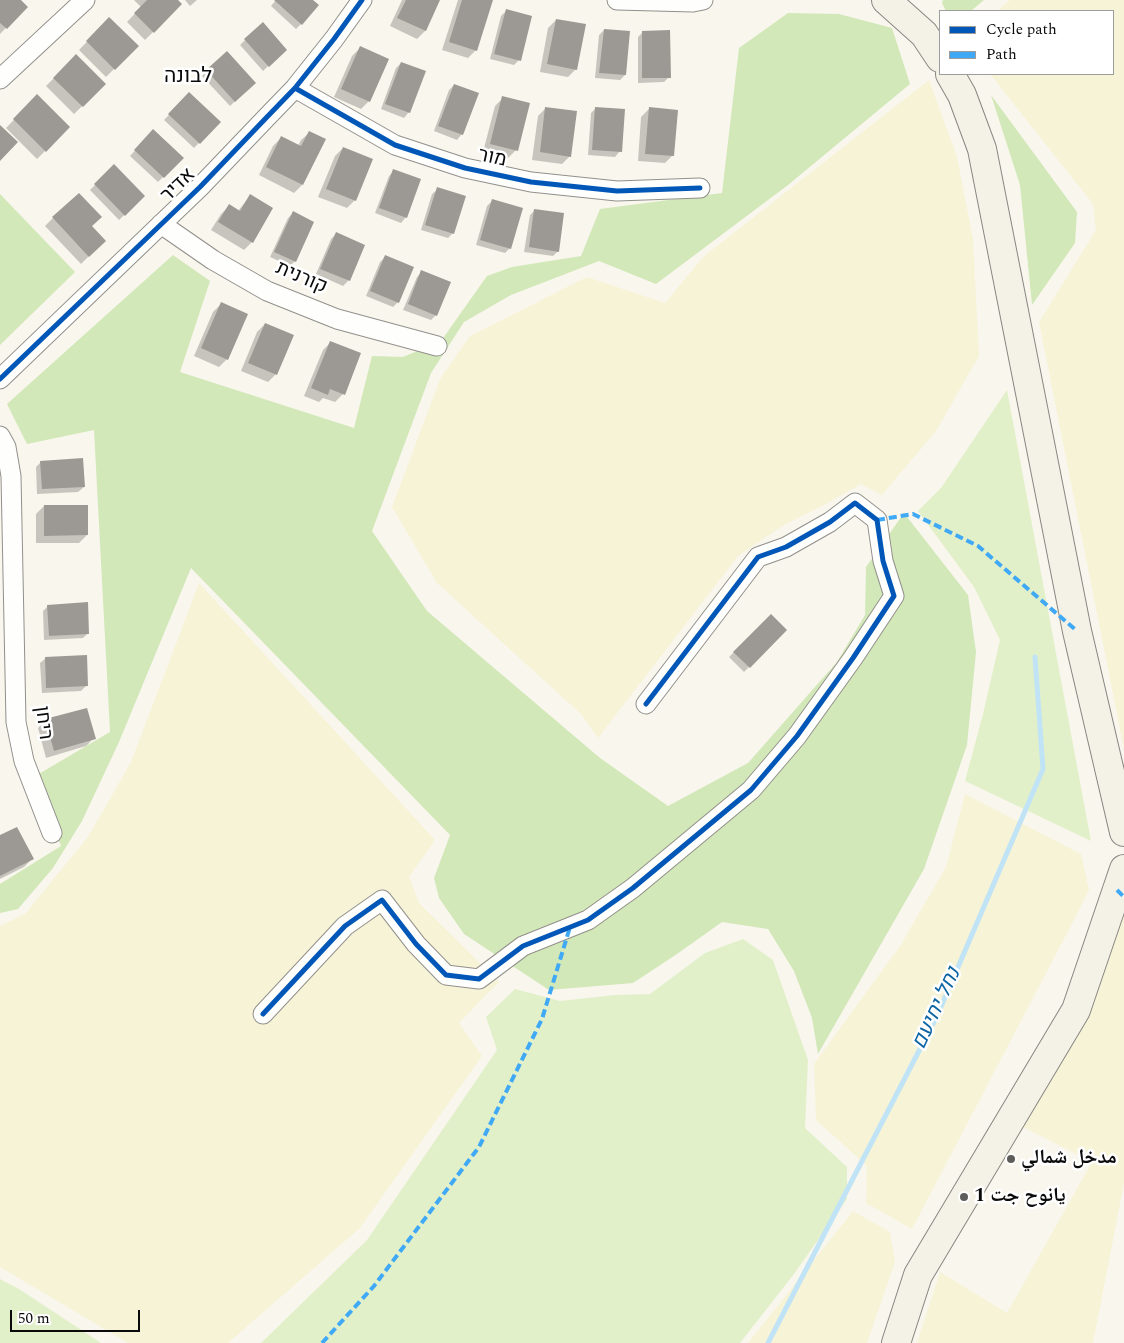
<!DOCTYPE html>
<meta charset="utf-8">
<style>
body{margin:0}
#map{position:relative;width:1124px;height:1343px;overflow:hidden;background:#f9f6ed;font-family:Spectral,serif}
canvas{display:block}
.legend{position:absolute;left:939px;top:10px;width:175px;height:65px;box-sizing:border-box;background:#fff;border:1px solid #9d9d9d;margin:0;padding:6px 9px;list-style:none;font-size:15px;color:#0a0a0a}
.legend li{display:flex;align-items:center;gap:10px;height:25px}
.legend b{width:25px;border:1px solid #9d9d9d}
.scale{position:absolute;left:10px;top:1310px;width:130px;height:22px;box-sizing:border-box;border:2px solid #0a0a0a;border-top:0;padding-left:6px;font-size:15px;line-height:18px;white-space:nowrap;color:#0a0a0a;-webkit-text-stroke:4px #fff;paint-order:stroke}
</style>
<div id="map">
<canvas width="1124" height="1343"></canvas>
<ul class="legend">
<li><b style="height:6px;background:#0057b8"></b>Cycle path</li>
<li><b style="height:6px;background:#3fa9f5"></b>Path</li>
</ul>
<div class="scale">50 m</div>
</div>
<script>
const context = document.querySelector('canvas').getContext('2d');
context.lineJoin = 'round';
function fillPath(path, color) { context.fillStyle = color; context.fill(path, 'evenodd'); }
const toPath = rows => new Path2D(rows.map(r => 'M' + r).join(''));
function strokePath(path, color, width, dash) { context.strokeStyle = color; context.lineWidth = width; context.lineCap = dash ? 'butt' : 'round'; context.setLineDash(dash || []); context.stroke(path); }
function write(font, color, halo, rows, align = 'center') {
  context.font = font + ' Spectral,"Noto Naskh Arabic",Heebo,serif'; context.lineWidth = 5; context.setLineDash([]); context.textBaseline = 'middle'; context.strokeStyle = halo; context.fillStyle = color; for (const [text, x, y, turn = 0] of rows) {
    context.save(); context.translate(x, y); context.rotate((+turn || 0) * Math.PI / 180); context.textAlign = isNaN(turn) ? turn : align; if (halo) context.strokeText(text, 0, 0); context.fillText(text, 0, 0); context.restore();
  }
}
const farmland = toPath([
 [1010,0,1124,0,1124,749,1039,322,1096,230,1093,204,990,74,1113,74,1113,11,997,11],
 [929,80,957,157,973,239,979,356,936,431,882,495,861,484,824,505,784,525,738,556,598,738,582,715,437,583,392,507,440,379,470,336,587,277,665,303,703,257],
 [199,583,435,840,409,877,419,903,499,982,459,1023,482,1056,360,1228,228,1343,128,1343,0,1267,0,926,25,914,88,837,131,762],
 [965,794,1081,854,1089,890,1066,935,912,1229,866,1203,867,1166,816,1120,814,1064,900,946,946,867],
 [1121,914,1124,916,1124,1183,1093,1343,917,1343,940,1272,1007,1313,1092,1162,1023,1127],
 [853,1211,890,1232,895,1262,867,1343,748,1343]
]);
const green = toPath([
 [1007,390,1091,841,965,781,983,714,1000,640,974,587,918,511,941,488],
 [743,939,773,960,808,1060,805,1128,847,1167,847,1199,794,1274,740,1343,261,1343,367,1240,497,1050,486,1017,515,989,560,1001,615,995,650,994,705,953],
 [0,1279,19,1289,101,1343,0,1343]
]);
const forest = toPath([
 [943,0,984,0,971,11,946,11,942,3],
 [788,13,839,14,892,28,910,84,788,185,656,284,599,261,511,295,464,322,431,373,372,531,427,611,600,758,668,806,748,763,837,662,865,615,866,567,904,513,968,595,976,652,967,745,924,869,818,1054,812,1018,794,971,768,929,722,922,677,954,633,983,549,990,464,934,439,898,434,878,450,835,191,568,119,742,82,821,53,868,18,909,0,913,0,884,61,846,37,775,110,732,94,430,27,444,7,404,173,255,210,281,180,372,354,428,372,356,403,357,441,341,487,276,512,267,581,256,600,209,722,193,739,48],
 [991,95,1077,212,1075,243,1032,305,1020,185],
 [0,194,75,272,0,345]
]);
const shadow = toPath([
 [0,0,19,0,26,7,0,34],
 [134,0,176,0,181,4,145,40,127,22,141,7],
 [185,0,197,0,190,6],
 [276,0,311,0,301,24,296,29,271,6],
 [402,0,439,0,425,31,417,39,390,26],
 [458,0,488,0,476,50,468,58,442,50],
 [506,11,519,60,514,65,490,59,501,16],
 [109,19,137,46,106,77,79,50],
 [556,20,576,69,568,77,540,72,548,28],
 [604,30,625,75,620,80,595,78,599,35],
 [643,32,669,77,664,82,638,83,638,37],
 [245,40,280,55,263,71,240,45],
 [360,48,369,101,361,109,334,97,352,56],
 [227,53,254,83,230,106,202,76],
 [76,56,105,84,74,114,46,86],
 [401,63,409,112,404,118,381,109,396,68],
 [454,85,462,134,457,140,434,131,449,90],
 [189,94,219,122,194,148,164,120],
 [37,96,69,127,37,159,6,128],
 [503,98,516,150,508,158,483,152,495,106],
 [546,108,570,156,562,164,532,160,538,116],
 [596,108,620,151,615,157,588,155,591,113],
 [649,109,673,155,665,163,638,161,641,117],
 [153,131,182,158,158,182,130,156],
 [309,133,302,185,294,193,259,175,273,146,281,138,298,146,301,140],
 [343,148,355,200,347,208,318,197,335,156],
 [114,166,144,196,119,220,90,190],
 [394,171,406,217,401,223,375,213,389,176],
 [438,189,453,233,448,238,421,230,432,194],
 [250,196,252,242,244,250,211,230,221,214,229,206,238,211],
 [492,201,510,248,505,253,476,245,487,206],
 [535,210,558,251,553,256,524,252,530,215],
 [293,213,295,261,290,266,270,257,288,218],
 [53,218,90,227,104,241,81,264,45,226],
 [336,234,364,245,348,281,343,286,316,274,331,239],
 [385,257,398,302,393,307,366,296,380,262],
 [422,272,436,315,431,320,403,310,417,277],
 [221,304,227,359,219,367,194,356,213,312],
 [265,324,276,374,268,382,241,371,257,332],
 [331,342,360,353,343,394,335,402,323,398,319,402,304,396,323,350],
 [41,462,84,487,78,492,37,494,36,467],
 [44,506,87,535,79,543,36,543,36,514],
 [48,606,88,633,83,638,44,640,43,611],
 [771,616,785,630,744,672,729,657],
 [46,658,86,686,81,691,42,693,40,663],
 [46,720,94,738,86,746,46,758,38,728],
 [0,836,32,859,24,867,0,879]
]);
const stream = toPath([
 [768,1343,937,1016,1043,769,1035,657]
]);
const building = toPath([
 [0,0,21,0,28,7,7,29,0,23],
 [147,0,178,0,182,4,154,33,134,13],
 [274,0,313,0,319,5,302,25],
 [406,0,440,0,426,31,397,18],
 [462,0,493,0,477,51,449,42],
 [506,9,532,16,521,61,494,54],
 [109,17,139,46,115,70,86,41],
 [556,19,586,24,577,70,547,64],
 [263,22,287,50,269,67,244,39],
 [604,29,630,31,626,75,599,73],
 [670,30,671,78,642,78,642,31],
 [360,46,389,59,370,102,341,89],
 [227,51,256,83,235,102,206,70],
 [76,54,106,84,83,107,53,78],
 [401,62,426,71,410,113,385,104],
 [454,84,479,93,463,135,438,126],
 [189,92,221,122,200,144,168,114],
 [37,94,70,127,46,152,13,119],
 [502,96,530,103,518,151,490,144],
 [545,107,577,111,571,157,540,152],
 [595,107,625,109,622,152,592,150],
 [649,107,678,110,674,156,645,154],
 [0,125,18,142,0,161],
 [153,129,184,158,164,178,134,150],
 [309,131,326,139,303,185,266,167,281,136,301,146],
 [343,147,373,159,356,201,326,189],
 [114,164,145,196,125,216,94,184],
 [393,169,421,179,407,218,379,208],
 [437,187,466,196,454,234,425,225],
 [79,193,102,217,92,226,106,241,89,257,52,217],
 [250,194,273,208,253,243,218,222,229,204,240,211],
 [492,199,523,208,511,249,480,240],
 [534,209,564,213,559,252,529,247],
 [293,211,314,222,296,262,274,252],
 [336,232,365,245,350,281,320,269],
 [385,255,414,267,399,303,370,291],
 [421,270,451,282,437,316,408,304],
 [221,302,248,314,228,360,201,348],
 [265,323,294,335,277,375,248,363],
 [330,341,361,353,345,395,330,389,328,395,311,388],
 [83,458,85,487,42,489,40,461],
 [44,505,88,505,88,535,44,536],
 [88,602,89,634,49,636,47,605],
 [771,614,787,630,750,668,733,652],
 [87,655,88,686,46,688,45,657],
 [87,708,96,739,54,751,45,719],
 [17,827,34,859,0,876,0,835]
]);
const street = toPath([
 [617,0,693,2,703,0],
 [0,79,85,0],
 [295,88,395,145,465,168,531,182,617,191,700,188],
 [161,224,213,260,267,291,337,319,437,346],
 [0,379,200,187,266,118,295,88,334,39,362,0],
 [0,436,6,447,11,476,16,722,24,761,52,833],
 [263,1014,345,926,382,900,416,944,446,975,479,979,523,946,588,920,633,888,751,790,797,736,853,658,894,596,883,561,877,520,855,503,830,522,786,547,758,557,646,704]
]);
const secondary = toPath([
 [886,0,924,34,940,58],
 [950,74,962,95,982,149,1077,631,1124,832],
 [896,1343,918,1275,1076,1010,1124,869]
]);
const quiet = toPath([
 [877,520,913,514,978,546,1077,631],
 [1117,890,1124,897],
 [322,1343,374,1286,479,1147,542,1019,570,927]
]);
const cycleway = toPath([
 [295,88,395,145,465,168,531,182,617,191,700,188],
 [0,379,200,187,266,118,295,88,334,39,362,0],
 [263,1014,345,926,382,900,416,944,446,975,479,979,523,946,588,920,633,888,751,790,797,736,853,658,894,596,883,561,877,520,855,503,830,522,786,547,758,557,646,704]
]);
const markers = [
 [1011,1159,5,"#5e5d59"],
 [964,1197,5,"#5e5d59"]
];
const streetNames = [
 ["מור",492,159,12],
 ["אדיר",179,186,-44],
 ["קורנית",301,279,23],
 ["ריחן",42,723,83]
];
const poiNames = [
 ["مدخل شمالي",1021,1159],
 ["يانوح جت 1",974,1197]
];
const neighbourhoodNames = [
 ["לבונה",188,78]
];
const waterNames = [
 ["נחל יחיעם",938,1009,-65]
];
fillPath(farmland, '#f7f3d7');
fillPath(green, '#e2f0ca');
fillPath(forest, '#d2e8b8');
fillPath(shadow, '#0003');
strokePath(stream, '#c0e4f6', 5);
fillPath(building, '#9c9893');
strokePath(street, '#92908c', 21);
strokePath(secondary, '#888783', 30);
strokePath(street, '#fefefc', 19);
strokePath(secondary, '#f4f2e7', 28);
strokePath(quiet, '#3fa9f5', 4, [8, 4]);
strokePath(cycleway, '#0057b8', 5);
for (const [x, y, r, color] of markers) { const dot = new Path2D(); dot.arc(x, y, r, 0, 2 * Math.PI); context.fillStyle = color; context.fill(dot); strokePath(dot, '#fff', 2); }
write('20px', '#0a0a0a', '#fff', streetNames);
write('bold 20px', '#0a0a0a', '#fff', poiNames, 'left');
write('21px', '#0a0a0a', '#fff', neighbourhoodNames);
write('italic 21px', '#0c64a2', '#fff', waterNames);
</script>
